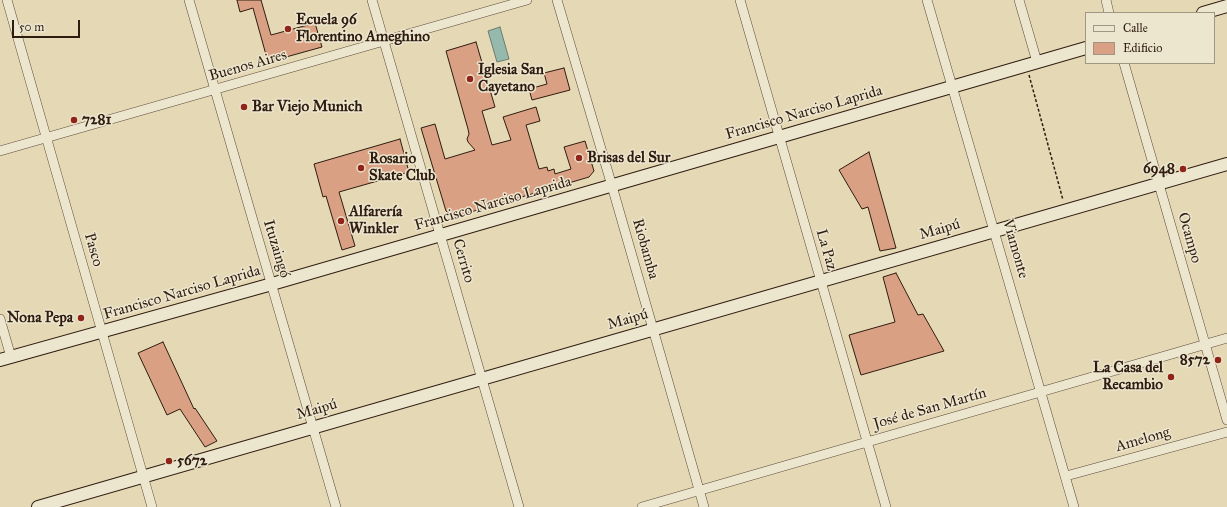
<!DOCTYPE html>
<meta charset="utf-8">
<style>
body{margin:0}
#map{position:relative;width:1227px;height:507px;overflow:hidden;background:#e4d8b5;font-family:"IM FELL Great Primer",serif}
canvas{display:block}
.legend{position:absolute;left:1085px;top:12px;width:130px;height:52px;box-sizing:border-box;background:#ede6cf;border:1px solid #a19583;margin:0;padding:5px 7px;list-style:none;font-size:12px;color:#2f1c10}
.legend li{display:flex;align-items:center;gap:8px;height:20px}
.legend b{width:20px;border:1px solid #a19583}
.scale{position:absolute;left:12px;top:20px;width:68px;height:18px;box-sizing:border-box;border:2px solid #2f1c10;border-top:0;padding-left:5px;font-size:12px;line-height:14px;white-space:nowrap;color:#2f1c10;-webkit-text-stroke:3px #ede6cf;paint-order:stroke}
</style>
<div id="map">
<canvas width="1227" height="507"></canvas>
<ul class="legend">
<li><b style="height:5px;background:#ede6cf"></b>Calle</li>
<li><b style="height:11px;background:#d9a083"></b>Edificio</li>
</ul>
<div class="scale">50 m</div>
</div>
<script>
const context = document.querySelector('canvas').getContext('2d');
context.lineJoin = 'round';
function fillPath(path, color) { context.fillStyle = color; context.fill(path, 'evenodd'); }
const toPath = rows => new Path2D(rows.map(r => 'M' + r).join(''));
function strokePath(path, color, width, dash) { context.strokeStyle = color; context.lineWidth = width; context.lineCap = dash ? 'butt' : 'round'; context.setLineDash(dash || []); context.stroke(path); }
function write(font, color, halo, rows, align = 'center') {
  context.font = font + ' "IM FELL Great Primer",serif'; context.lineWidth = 3; context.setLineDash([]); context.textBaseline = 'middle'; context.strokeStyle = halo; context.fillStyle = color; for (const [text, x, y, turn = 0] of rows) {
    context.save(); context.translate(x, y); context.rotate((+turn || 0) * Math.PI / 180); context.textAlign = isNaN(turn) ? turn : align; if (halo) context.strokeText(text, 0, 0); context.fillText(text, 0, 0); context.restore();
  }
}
const water = toPath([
 [500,27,509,59,497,62,488,31,500,27]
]);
const building = toPath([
 [237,0,261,0,271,35,315,23,322,47,268,62,253,8,240,12,237,0],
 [476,42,495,107,482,111,492,145,511,140,503,117,536,107,540,121,526,125,539,169,547,167,548,171,554,169,555,174,571,169,564,147,585,141,594,171,589,177,454,217,446,211,421,128,435,124,445,159,475,150,468,142,467,139,469,134,468,129,446,51,476,42],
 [564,68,570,90,532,100,529,89,547,84,544,73,564,68],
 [400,139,409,172,339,192,355,246,342,250,326,196,323,197,314,164,400,139],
 [869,152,896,248,880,251,868,207,862,209,839,170,869,152],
 [896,273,918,315,923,314,944,351,861,375,849,335,895,322,883,277,896,273],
 [163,342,194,409,195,408,217,441,205,447,180,409,167,415,138,353,163,342]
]);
const path = toPath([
 [1029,75,1063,200]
]);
const street = toPath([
 [7,0,152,507],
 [189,0,336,507],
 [372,0,519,507],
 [557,0,612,186,704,507],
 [740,0,886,507],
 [927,0,1074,507],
 [1019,0,1037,62],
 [1106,0,1109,13],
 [1124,63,1227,420],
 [0,151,527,0],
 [0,319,11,357],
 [1066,476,1227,432],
 [642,507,1227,338]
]);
const secondary = toPath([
 [1203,13,1227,6],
 [0,360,272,284,1086,48],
 [38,507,1227,164]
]);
const markers = [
 [288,29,4,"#8f2418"],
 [470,79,4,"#8f2418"],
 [244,107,4,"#8f2418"],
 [74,120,4,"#8f2418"],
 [579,158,4,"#8f2418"],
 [361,168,4,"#8f2418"],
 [1183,169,4,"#8f2418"],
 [341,221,4,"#8f2418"],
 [81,318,4,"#8f2418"],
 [1218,360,4,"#8f2418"],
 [1171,377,4,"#8f2418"],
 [169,461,4,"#8f2418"]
];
const poiNames = [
 ["Ecuela 96",296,20],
 ["Florentino Ameghino",296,37],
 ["Iglesia San",478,70],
 ["Cayetano",478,87],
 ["Bar Viejo Munich",252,107],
 ["7281",82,120],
 ["Brisas del Sur",587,158],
 ["Rosario",369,159],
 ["Skate Club",369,176],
 ["6948",1175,169,"right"],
 ["Alfarería",349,212],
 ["Winkler",349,229],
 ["Nona Pepa",73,318,"right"],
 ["8572",1210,360,"right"],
 ["La Casa del",1163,368,"right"],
 ["Recambio",1163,385,"right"],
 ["5672",177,461]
];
const streetNames = [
 ["Buenos Aires",248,66,-16],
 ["Francisco Narciso Laprida",804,113,-16],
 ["Francisco Narciso Laprida",493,204,-16],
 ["Maipú",940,230,-16],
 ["Ocampo",1189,238,74],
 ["Ituzaingó",276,249,73],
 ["Riobamba",645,249,74],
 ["Viamonte",1015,249,74],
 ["Pasco",93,250,74],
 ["La Paz",826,250,74],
 ["Cerrito",463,261,74],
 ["Francisco Narciso Laprida",182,293,-16],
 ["Maipú",628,320,-16],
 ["José de San Martín",930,409,-16],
 ["Maipú",317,410,-16],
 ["Amelong",1143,440,-16]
];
fillPath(water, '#95baad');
strokePath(water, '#6c7b6e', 1);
fillPath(building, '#d9a083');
strokePath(building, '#2f1c10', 1);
strokePath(street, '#5c4b39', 10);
strokePath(secondary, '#2f1c10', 14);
strokePath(path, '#2f1c10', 1.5, [3, 2]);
strokePath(street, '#ede6cf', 9);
strokePath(secondary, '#ede6cf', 12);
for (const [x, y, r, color] of markers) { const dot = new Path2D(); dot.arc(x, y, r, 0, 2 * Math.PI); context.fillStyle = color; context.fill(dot); strokePath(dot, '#ede6cf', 1.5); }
write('bold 15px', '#2f1c10', '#ede6cf', poiNames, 'left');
write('15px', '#2f1c10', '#ede6cf', streetNames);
</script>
